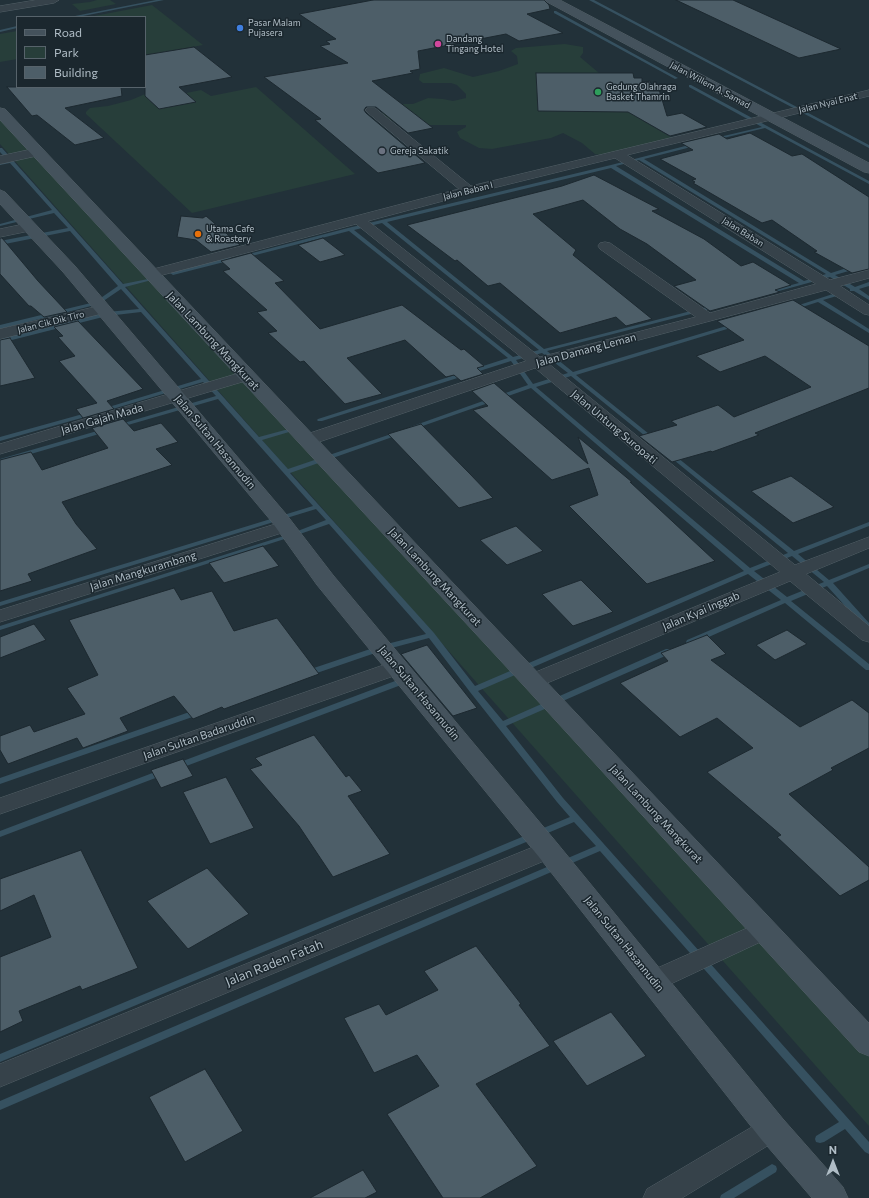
<!DOCTYPE html>
<style>
body{margin:0}
#map{position:relative;width:869px;height:1198px;overflow:hidden;background:#223139;font-family:Commissioner,sans-serif}
canvas{display:block}
.legend{position:absolute;left:16px;top:16px;width:130px;height:72px;box-sizing:border-box;background:#1b272e;border:1px solid #57636b;margin:0;padding:5px 7px;list-style:none;font-size:12px;color:#b0bdc6}
.legend li{display:flex;align-items:center;gap:8px;height:20px}
.legend b{width:20px;border:1px solid #57636b}
.north{position:absolute;left:813px;top:1142px;width:40px;height:40px;-webkit-text-stroke:3px #1b272e;paint-order:stroke;rotate:0deg;font-size:11px;font-weight:700;line-height:16px;text-align:center;color:#b0bdc6}
.north::after{content:'';display:block;margin:auto;width:14px;height:18px;background:#b0bdc6;clip-path:polygon(50% 0,100% 100%,50% 72%,0 100%)}
</style>
<div id="map">
<canvas width="869" height="1198"></canvas>
<ul class="legend">
<li><b style="height:5px;background:#44525c"></b>Road</li>
<li><b style="height:11px;background:#273e3a"></b>Park</li>
<li><b style="height:11px;background:#4d5e68"></b>Building</li>
</ul>
<div class="north">N</div>
</div>
<script>
const context = document.querySelector('canvas').getContext('2d');
context.lineJoin = 'round';
function fillPath(path, color) { context.fillStyle = color; context.fill(path, 'evenodd'); }
const toPath = rows => new Path2D(rows.map(r => 'M' + r).join(''));
function strokePath(path, color, width, dash) { context.strokeStyle = color; context.lineWidth = width; context.lineCap = dash ? 'butt' : 'round'; context.setLineDash(dash || []); context.stroke(path); }
function write(font, color, halo, rows, align = 'center') {
  context.font = font + ' Commissioner,sans-serif'; context.lineWidth = 3; context.setLineDash([]); context.textBaseline = 'middle'; context.strokeStyle = halo; context.fillStyle = color; for (const [text, x, y, turn = 0] of rows) {
    context.save(); context.translate(x, y); context.rotate((+turn || 0) * Math.PI / 180); context.textAlign = isNaN(turn) ? turn : align; if (halo) context.strokeText(text, 0, 0); context.fillText(text, 0, 0); context.restore();
  }
}
const green = toPath([
 [97,0,110,0,116,4,80,11,72,4,90,2],
 [152,5,203,45,169,51,145,58,145,17,89,17],
 [17,31,17,59,0,62,0,34],
 [565,44,583,47,583,53,580,57,599,73,537,73,538,111,632,112,645,122,674,139,600,155,595,154,582,143,563,133,551,138,492,149,479,148,460,138,457,132,466,127,466,125,401,125,386,118,378,106,381,104,413,104,428,98,443,99,453,101,466,98,466,94,457,85,451,83,423,83,419,80,420,74,444,68,473,77,499,71,518,64,517,56,511,51,516,48],
 [256,87,355,174,192,213,86,114,86,112,90,108,108,106,131,100,150,92,150,101,159,109,195,102,186,93,201,90,211,96],
 [0,116,869,1053,869,1126,0,144]
]);
const stream = toPath([
 [156,0,164,0,78,17,70,17,156,0],
 [589,0,594,0,869,145,869,148,589,0],
 [554,11,556,11,678,78,675,79,554,13,554,11],
 [17,26,17,28,0,32,0,30,17,26],
 [689,85,691,85,869,181,869,184,765,128,715,140,715,138,762,127,689,87,689,85],
 [697,143,699,144,699,145,644,159,831,273,869,261,869,265,835,275,855,287,869,282,869,286,859,289,869,296,869,300,854,291,850,291,850,289,830,277,768,294,764,294,764,292,799,283,611,168,387,222,544,349,714,305,718,305,718,307,547,351,573,372,733,324,737,324,737,326,576,375,654,438,655,439,654,440,650,440,571,376,536,387,750,568,788,553,669,456,668,455,669,454,673,454,794,551,869,522,869,526,798,554,829,580,869,564,869,568,833,583,869,623,869,629,866,629,827,586,791,601,869,664,869,670,866,670,785,603,693,644,687,644,686,642,687,640,781,600,748,574,478,691,503,721,666,649,672,649,673,651,672,653,506,726,563,798,869,1142,869,1154,865,1152,845,1129,824,1142,820,1143,816,1142,815,1139,816,1136,839,1122,600,851,0,1110,0,1101,596,846,574,822,0,1062,0,1054,570,817,557,802,470,692,429,638,384,650,311,675,305,675,304,673,305,671,379,646,426,634,329,524,294,536,0,630,0,626,290,534,326,520,316,509,0,606,0,602,313,506,218,399,121,427,119,428,116,426,117,425,216,396,203,382,106,411,102,411,102,409,201,379,141,312,107,316,0,343,0,339,107,312,139,309,121,289,99,304,0,329,0,325,95,302,118,286,70,231,0,245,0,241,68,228,54,213,0,226,0,224,52,210,10,163,0,165,0,163,8,161,0,152,0,148,2,148,123,284,148,279,148,281,125,287,259,437,285,430,289,430,290,431,289,432,262,440,288,469,397,432,401,432,402,433,401,434,290,473,434,633,475,686,744,571,531,388,414,429,412,430,409,428,410,427,528,385,511,361,322,421,318,421,317,420,318,419,508,358,349,231,244,258,241,256,348,228,611,165,697,143],
 [639,160,826,274,804,281,616,166,639,160],
 [382,223,539,350,513,357,354,230,382,223],
 [542,353,568,373,533,384,516,360,542,353],
 [792,556,824,582,787,597,754,571,792,556],
 [230,257,233,259,232,260,173,275,170,273,171,272,230,257],
 [842,291,844,292,844,294,823,300,869,329,869,333,818,302,793,310,790,308,842,291],
 [90,412,93,414,92,415,0,441,0,437,90,412],
 [104,429,107,431,106,432,0,463,0,459,104,429],
 [403,678,406,678,410,680,409,682,181,768,175,768,174,766,175,764,403,678],
 [198,709,201,710,202,712,201,714,0,784,0,778,198,709],
 [163,769,166,770,167,772,166,774,0,837,0,831,163,769],
 [772,1164,776,1166,777,1169,776,1172,734,1198,720,1198,721,1195,772,1164]
]);
const building = toPath([
 [373,0,544,0,549,5,550,9,527,14,563,33,519,41,506,34,418,51,420,69,410,71,413,73,372,81,433,128,408,133,376,107,366,107,364,110,366,113,425,163,378,173,315,120,321,119,264,77,348,63,320,46,330,44,326,41,336,39,299,14,373,0],
 [676,0,733,0,841,49,799,58,676,0],
 [194,47,232,77,179,87,196,102,159,109,145,96,145,55,194,47],
 [536,73,633,73,634,78,642,78,642,82,650,81,652,86,658,86,667,116,682,113,707,127,670,136,628,112,538,111,536,73],
 [7,87,121,87,122,96,65,108,104,138,75,145,37,115,32,116,7,87],
 [750,133,792,156,802,154,869,197,869,269,852,273,814,252,817,251,772,220,762,223,693,183,695,182,692,180,696,179,660,159,693,150,681,143,719,134,727,139,750,133],
 [594,175,659,209,652,211,704,239,741,266,753,262,791,285,775,290,780,292,710,311,674,286,696,280,647,244,620,229,583,200,533,214,576,250,573,255,652,319,626,326,616,317,560,333,500,283,488,286,457,260,455,261,407,225,562,186,594,175],
 [181,216,203,218,206,216,240,245,211,252,196,240,177,237,181,216],
 [0,238,2,238,38,281,67,312,44,317,31,306,29,306,0,274,0,238],
 [323,238,345,255,320,262,298,245,323,238],
 [251,253,284,281,275,283,320,329,402,305,461,350,464,349,484,366,477,368,483,374,461,381,454,375,446,377,405,340,347,358,382,394,345,404,304,361,300,362,268,333,277,331,257,312,267,310,223,271,230,269,221,261,251,253],
 [793,300,869,346,869,388,755,433,759,435,712,452,711,451,672,462,639,436,677,425,671,421,718,405,734,417,811,387,765,356,720,372,696,356,744,340,717,321,793,300],
 [78,321,143,389,107,401,114,409,83,418,76,409,97,403,59,361,75,356,58,337,63,336,54,327,78,321],
 [10,338,35,378,0,386,0,340,10,338],
 [494,383,588,464,578,437,632,482,630,482,715,561,647,584,569,506,598,495,589,468,552,480,473,410,488,406,472,391,494,383],
 [123,419,134,431,161,423,178,442,156,449,172,465,62,502,76,524,97,549,28,574,32,581,0,591,0,460,31,452,42,470,108,448,92,428,123,419],
 [421,424,470,474,493,498,459,508,388,434,421,424],
 [791,476,834,507,793,523,751,491,791,476],
 [516,526,543,551,507,565,480,540,516,526],
 [263,546,279,566,224,583,209,563,263,546],
 [581,580,613,612,573,626,542,594,581,580],
 [174,588,181,600,212,591,234,631,277,618,319,674,224,709,222,707,193,719,174,696,120,718,128,731,83,748,77,738,8,764,0,750,0,736,30,725,34,732,85,714,67,688,98,675,69,620,174,588],
 [34,624,46,640,0,658,0,637,34,624],
 [787,630,807,644,775,660,756,645,787,630],
 [707,635,726,654,711,660,800,727,852,700,869,713,869,748,831,768,833,770,789,794,869,867,869,880,840,896,777,837,781,835,707,772,753,748,717,718,680,737,620,683,668,661,661,653,707,635],
 [427,645,477,708,453,716,401,654,427,645],
 [314,735,346,777,349,775,362,791,348,796,390,854,333,877,299,826,250,769,262,765,255,758,314,735],
 [183,759,193,776,161,788,151,770,183,759],
 [226,777,254,828,210,844,183,792,226,777],
 [81,850,138,968,82,990,80,986,19,1011,23,1021,0,1032,0,957,51,937,34,895,0,911,0,879,81,850],
 [207,868,249,914,188,949,147,901,207,868],
 [476,946,521,1004,519,1005,550,1046,476,1084,537,1166,480,1198,443,1198,387,1114,439,1086,417,1055,374,1073,344,1018,379,1004,386,1015,438,990,424,971,476,946],
 [611,1012,646,1056,587,1086,553,1041,611,1012],
 [205,1069,243,1131,185,1162,149,1097,205,1069],
 [363,1170,377,1192,365,1198,310,1198,363,1170]
]);
const street = toPath([
 [36,0,59,0,54,3,0,12,0,6,36,0],
 [869,90,869,96,627,155,830,280,869,270,869,278,840,286,869,305,869,315,864,314,826,290,549,364,795,565,869,537,869,548,806,574,869,626,869,642,862,640,790,581,540,686,533,688,526,686,523,681,526,676,780,572,535,368,313,444,307,445,301,444,299,440,301,436,526,361,356,224,151,278,146,277,144,274,146,271,459,189,367,112,365,110,367,108,375,108,471,186,869,90],
 [615,158,816,284,710,313,610,243,605,242,600,243,598,246,600,249,696,317,540,357,368,221,473,193,615,158],
 [37,148,41,149,43,152,41,155,0,164,0,156,37,148],
 [29,223,34,224,36,227,34,230,0,237,0,229,29,223],
 [103,305,108,306,110,309,108,312,0,339,0,329,103,305],
 [246,371,252,373,254,376,252,379,0,454,0,444,246,371],
 [285,521,291,522,294,526,291,530,0,622,0,610,285,521],
 [398,660,405,662,408,667,405,672,0,814,0,798,398,660],
 [548,841,556,844,559,850,556,856,0,1087,0,1064,548,841],
 [763,921,771,923,775,930,771,937,662,988,653,991,644,988,641,981,644,974,763,921],
 [772,1117,782,1121,785,1129,782,1137,682,1198,643,1198,647,1189,762,1121,772,1117]
]);
const secondary = toPath([
 [545,0,560,0,869,163,869,173,864,172,547,2,545,0],
 [0,108,5,109,869,1023,869,1056,859,1052,525,687,0,120,0,108],
 [0,190,5,192,75,266,286,514,333,575,557,843,783,1119,843,1187,848,1198,812,1198,761,1139,539,857,317,585,272,522,63,272,0,204,0,190]
]);
const markers = [
 [240,28,4,"#3f7fe0"],
 [438,44,4,"#d1479c"],
 [598,92,4,"#2e9e5b"],
 [382,151,4,"#6b7280"],
 [198,234,4,"#e8710a"]
];
const farPoinames = [
 ["Pasar Malam",248,23],
 ["Pujasera",248,33],
 ["Dandang",446,39],
 ["Tingang Hotel",446,49],
 ["Gedung Olahraga",606,87],
 ["Basket Thamrin",606,97],
 ["Gereja Sakatik",390,151],
 ["Utama Cafe",206,229],
 ["& Roastery",206,239]
];
const farStreetnames = [
 ["Jalan Willem A. Samad",710,85,28],
 ["Jalan Nyai Enat",828,103,-14],
 ["Jalan Baban I",468,191,-14],
 ["Jalan Baban",743,232,32],
 ["Jalan Cik Dik Tiro",51,322,-14]
];
const streetNames = [
 ["Jalan Lambung Mangkurat",213,341,47],
 ["Jalan Damang Leman",586,350,-15],
 ["Jalan Gajah Mada",102,419,-16],
 ["Jalan Untung Suropati",614,427,40],
 ["Jalan Sultan Hasannudin",215,442,50],
 ["Jalan Mangkurambang",143,571,-17],
 ["Jalan Lambung Mangkurat",435,577,47],
 ["Jalan Kyai Inggab",701,611,-23],
 ["Jalan Sultan Hasannudin",419,693,50],
 ["Jalan Sultan Badaruddin",199,737,-19],
 ["Jalan Lambung Mangkurat",656,814,47],
 ["Jalan Sultan Hasannudin",624,944,51]
];
const nearStreetnames = [
 ["Jalan Raden Fatah",274,963,-22]
];
fillPath(green, '#273e3a');
fillPath(stream, '#365160');
fillPath(building, '#4d5e68');
strokePath(building, '#1d2930', 1);
strokePath(street, '#536067', 1);
strokePath(secondary, '#536067', 1);
fillPath(street, '#36424a');
fillPath(secondary, '#44525c');
for (const [x, y, r, color] of markers) { const dot = new Path2D(); dot.arc(x, y, r, 0, 2 * Math.PI); context.fillStyle = color; context.fill(dot); strokePath(dot, '#1b272e', 1.5); }
write('9px', '#b0bdc6', '#1b272e', farPoinames, 'left');
write('9px', '#b0bdc6', '#1b272e', farStreetnames);
write('11px', '#b0bdc6', '#1b272e', streetNames);
write('13px', '#b0bdc6', '#1b272e', nearStreetnames);
</script>
